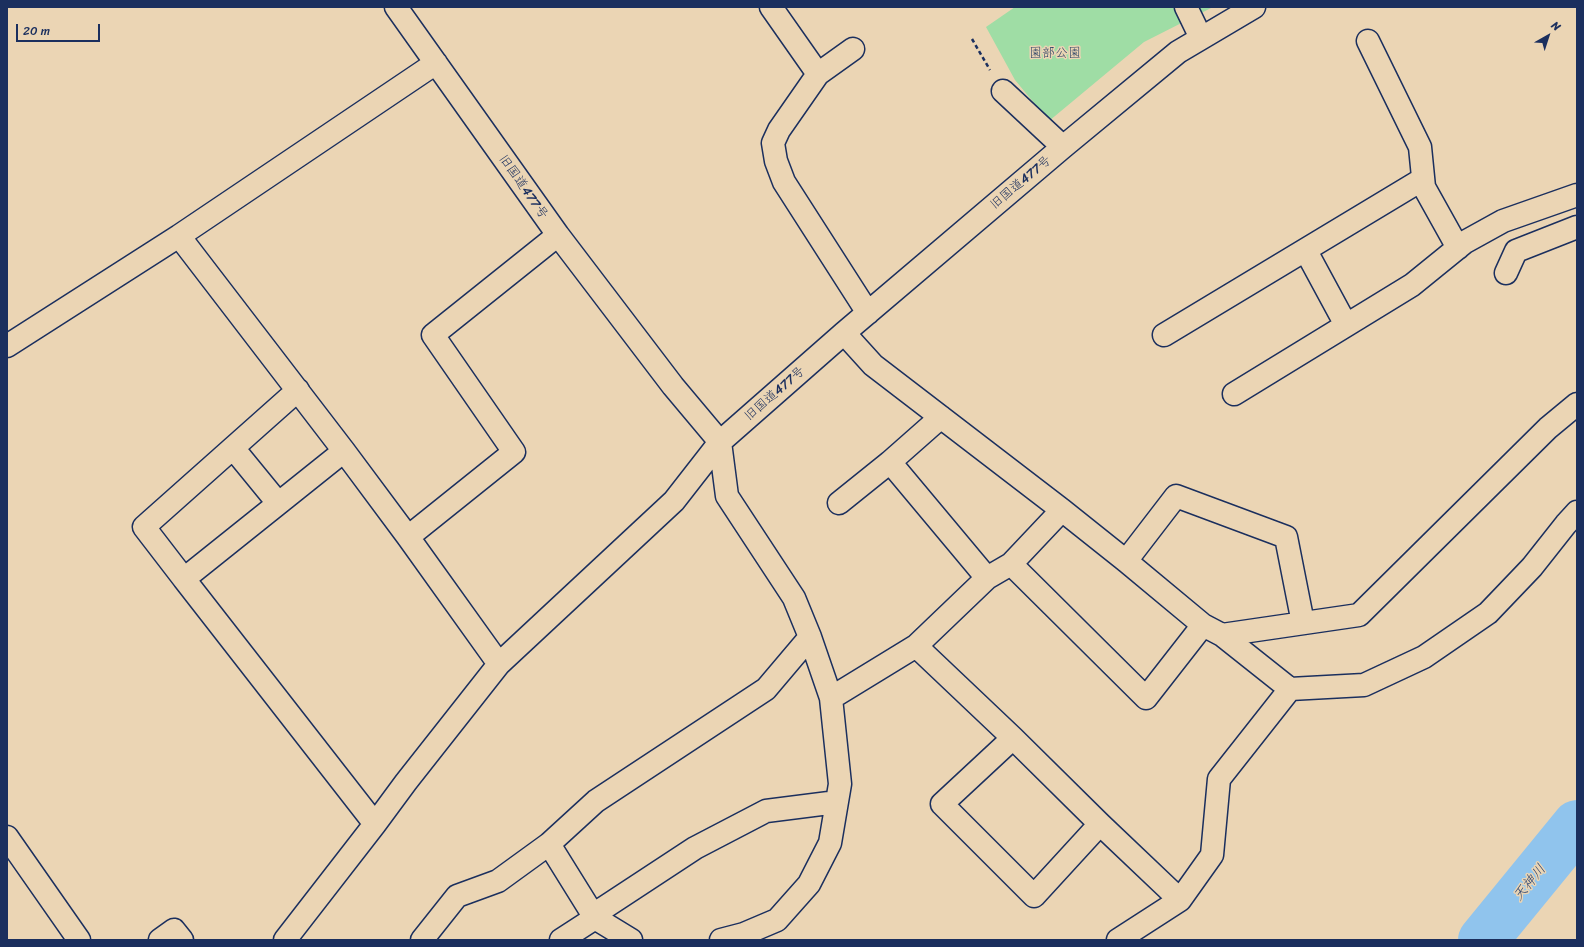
<!DOCTYPE html>
<meta charset="utf-8">
<style>
body{margin:0}
#map{position:relative;width:1584px;height:947px;overflow:hidden;background:#ebd5b4;font-family:Sriracha,sans-serif}
canvas{display:block}
.frame{position:absolute;inset:0;border:8px solid #1b2f5e;pointer-events:none}
.north{position:absolute;left:1528px;top:16px;width:40px;height:40px;-webkit-text-stroke:3px #ebd5b4;paint-order:stroke;rotate:39deg;font-size:11px;font-weight:700;line-height:16px;text-align:center;color:#1b2f5e}
.north::after{content:'';display:block;margin:auto;width:14px;height:18px;background:#1b2f5e;clip-path:polygon(50% 0,100% 100%,50% 72%,0 100%)}
.scale{position:absolute;left:16px;top:24px;width:84px;height:18px;box-sizing:border-box;border:2px solid #1b2f5e;border-top:0;padding-left:5px;font-size:12px;line-height:14px;white-space:nowrap;color:#1b2f5e;-webkit-text-stroke:3px #ebd5b4;paint-order:stroke}
</style>
<div id="map">
<canvas width="1584" height="947"></canvas>
<div class="frame"></div>
<div class="north">N</div>
<div class="scale">20 m</div>
</div>
<script>
const context = document.querySelector('canvas').getContext('2d');
context.lineJoin = 'round';
function fillPath(path, color) { context.fillStyle = color; context.fill(path, 'evenodd'); }
const toPath = rows => new Path2D(rows.map(r => 'M' + r).join(''));
function strokePath(path, color, width, dash) { context.strokeStyle = color; context.lineWidth = width; context.lineCap = dash ? 'butt' : 'round'; context.setLineDash(dash || []); context.stroke(path); }
function write(font, color, halo, rows, align = 'center') {
  context.font = font + ' Sriracha,"Klee One",sans-serif'; context.lineWidth = 3; context.setLineDash([]); context.textBaseline = 'middle'; context.strokeStyle = halo; context.fillStyle = color; for (const [text, x, y, turn = 0] of rows) {
    context.save(); context.translate(x, y); context.rotate((+turn || 0) * Math.PI / 180); context.textAlign = isNaN(turn) ? turn : align; if (halo) context.strokeText(text, 0, 0); context.fillText(text, 0, 0); context.restore();
  }
}
const green = toPath([
 [1015,7,1213,7,1144,42,1049,121,1015,80,986,27]
]);
const river = toPath([
 [1483,940,1577,825]
]);
const path = toPath([
 [972,39,990,70]
]);
const minor = toPath([
 [396,7,558,235,673,386,720,442],
 [771,7,818,74],
 [1186,7,1201,38],
 [1368,41,1420,147,1424,187,1458,248],
 [853,49,818,74,779,130,773,143,776,161,784,182,868,313],
 [1003,91,1063,147],
 [179,236,344,451,408,537,499,664],
 [1306,251,1346,325],
 [1506,273,1516,251,1577,227],
 [844,333,873,365,1062,510,1126,561,1203,625,1222,635,1290,689,1364,685,1424,657,1488,613,1532,567,1566,524,1577,512],
 [1164,335,1423,179],
 [7,346,179,236,436,63],
 [1234,394,1412,285,1465,242,1503,221,1577,195],
 [720,442,727,496,794,598,810,637,831,698,840,784,830,843,809,884,777,920,744,934,721,940],
 [233,448,278,503],
 [344,451,184,579,375,824],
 [890,462,987,578],
 [839,503,890,462,941,417],
 [1062,510,1011,564,987,578,916,646,1013,738,1100,824,1180,900],
 [408,537,514,452,433,335,558,235],
 [1126,561,1176,496,1286,537,1303,623],
 [1011,564,1146,698,1203,625],
 [184,579,144,527,298,390],
 [1222,635,1359,615,1548,428,1577,404],
 [831,698,916,646],
 [1013,738,942,804,1034,896,1100,824],
 [7,837,79,940],
 [593,915,695,848,766,811,837,802],
 [595,918,549,844,596,801,766,689,810,637],
 [160,940,174,930,182,940],
 [285,940,375,824,406,782,499,664,674,501,720,442,844,333,1063,147,1178,52,1254,7],
 [422,940,457,896,498,881,549,844],
 [561,940,595,918,631,940],
 [1118,940,1180,900,1212,855,1219,779,1290,689]
]);
const parkNames = [
 ["園部公園",1055,54]
];
const streetNames = [
 ["旧国道477号",1021,183,-40],
 ["旧国道477号",523,187,55],
 ["旧国道477号",775,394,-41]
];
const waterNames = [
 ["天神川",1530,883,-51]
];
fillPath(green, '#9fdda5');
strokePath(river, '#90c4ed', 50);
strokePath(minor, '#1b2f5e', 25);
strokePath(path, '#1b2f5e', 2.5, [4, 3]);
strokePath(minor, '#ebd5b4', 22);
write('13px', '#284065', '#ebd5b4', parkNames);
write('13px', '#1b2f5e', '#ebd5b4', streetNames);
write('italic 14px', '#2d4573', '#ebd5b4', waterNames);
</script>
